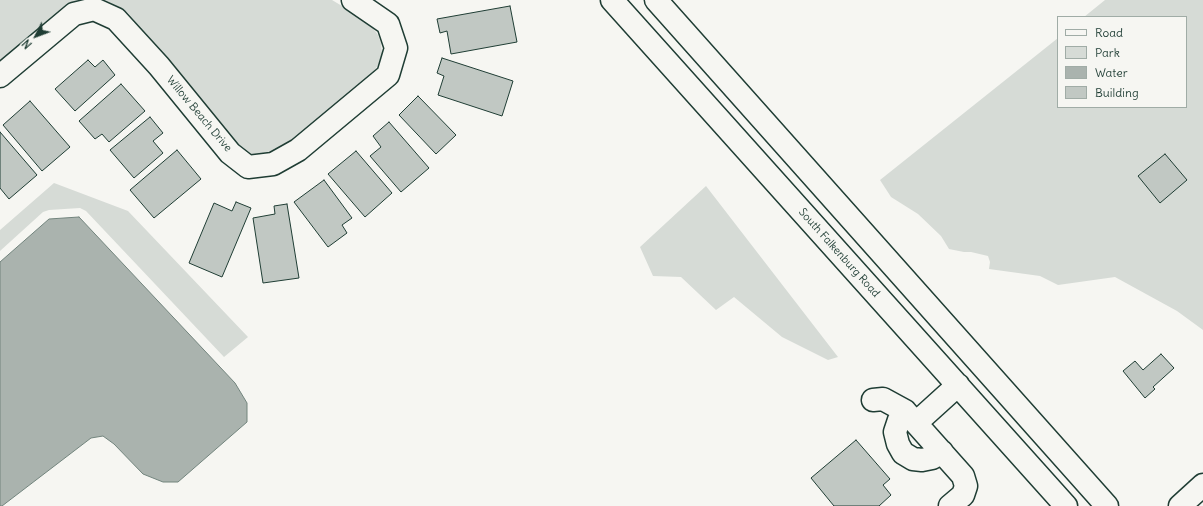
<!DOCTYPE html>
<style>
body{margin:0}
#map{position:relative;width:1203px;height:506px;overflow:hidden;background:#f6f6f2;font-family:Delius,sans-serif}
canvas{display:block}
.legend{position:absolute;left:1057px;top:16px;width:130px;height:92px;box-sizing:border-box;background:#f6f6f2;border:1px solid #a0aca6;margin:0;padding:5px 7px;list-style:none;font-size:12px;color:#1f3d34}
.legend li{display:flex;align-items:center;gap:8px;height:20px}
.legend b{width:20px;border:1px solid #a0aca6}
.north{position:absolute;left:16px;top:16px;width:40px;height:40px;-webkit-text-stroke:3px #f6f6f2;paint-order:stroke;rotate:228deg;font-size:11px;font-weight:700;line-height:16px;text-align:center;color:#1f3d34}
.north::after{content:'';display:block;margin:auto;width:14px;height:18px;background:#1f3d34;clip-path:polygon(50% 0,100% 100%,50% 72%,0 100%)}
</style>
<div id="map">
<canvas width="1203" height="506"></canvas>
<ul class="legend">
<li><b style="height:5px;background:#f6f6f2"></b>Road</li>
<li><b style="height:11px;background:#d6dbd6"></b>Park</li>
<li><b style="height:11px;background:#aab3ae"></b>Water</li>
<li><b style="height:11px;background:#c1c8c3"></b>Building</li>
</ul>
<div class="north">N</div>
</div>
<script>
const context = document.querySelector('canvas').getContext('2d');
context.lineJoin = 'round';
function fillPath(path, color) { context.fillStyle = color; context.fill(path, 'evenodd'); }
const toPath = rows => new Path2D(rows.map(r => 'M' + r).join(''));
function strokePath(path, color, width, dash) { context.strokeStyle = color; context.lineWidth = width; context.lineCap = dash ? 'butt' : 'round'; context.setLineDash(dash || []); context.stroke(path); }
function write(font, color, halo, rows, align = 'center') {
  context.font = font + ' Delius,sans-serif'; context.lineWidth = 4; context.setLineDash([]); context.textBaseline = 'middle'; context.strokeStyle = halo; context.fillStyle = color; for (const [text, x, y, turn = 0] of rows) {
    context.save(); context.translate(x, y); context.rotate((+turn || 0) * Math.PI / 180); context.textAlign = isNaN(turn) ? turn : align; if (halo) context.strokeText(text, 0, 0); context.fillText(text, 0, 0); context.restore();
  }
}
const green = toPath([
 [0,0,86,0,75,2,62,9,0,61],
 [94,0,332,0,352,12,370,24,378,35,381,43,382,54,378,65,373,73,283,147,268,156,252,155,242,150,234,142,128,13,115,5],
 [1105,0,1203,0,1203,330,1177,311,1115,277,1058,285,1040,276,989,269,990,262,988,256,971,252,964,252,949,249,941,236,918,214,891,197,880,180,1058,38,1058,107,1186,107,1186,17,1084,17],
 [54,183,128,211,248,337,224,357,86,211,80,208,49,210,43,212,0,251,0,230],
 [706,186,838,357,828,360,782,337,734,297,716,310,681,277,653,276,640,247]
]);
const water = toPath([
 [79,217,235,383,247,403,247,422,178,482,163,482,143,474,114,444,103,436,91,438,2,506,0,506,0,262,49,219,79,217]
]);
const building = toPath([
 [510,6,517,42,451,54,447,31,440,33,437,19,510,6],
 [442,58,513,81,502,116,438,95,444,76,437,73,442,58],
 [88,60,95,67,103,60,115,75,75,111,55,89,88,60],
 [121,84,145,111,109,142,102,134,95,139,79,121,121,84],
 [418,96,456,135,436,154,399,115,418,96],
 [30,101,70,147,42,171,3,125,30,101],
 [150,117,163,133,153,141,163,153,134,178,110,150,150,117],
 [389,122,429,168,401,192,370,156,381,147,373,136,389,122],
 [0,132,37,175,9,199,0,188,0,132],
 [177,150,201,179,154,218,130,190,177,150],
 [356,151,392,193,365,217,328,174,356,151],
 [1165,154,1187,180,1160,203,1138,176,1165,154],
 [324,180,352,218,342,225,347,233,328,247,294,202,324,180],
 [236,202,251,208,222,277,189,263,214,203,232,211,236,202],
 [287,204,299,278,263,283,253,218,275,214,274,206,287,204],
 [1161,354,1174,368,1153,387,1155,389,1145,398,1123,371,1135,361,1143,370,1161,354],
 [856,440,890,479,883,485,891,495,879,506,834,506,811,478,856,440]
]);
const minor = toPath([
 [612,0,1066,506],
 [656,0,1107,506],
 [0,76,74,14,94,9,116,19,159,66,230,153,248,167,273,164,298,150,388,75,396,48,388,24,353,0],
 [873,400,883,399,905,411,963,476,966,486,963,495,950,506],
 [905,411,899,420,895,432,898,444,903,453,913,459,922,460,932,458,942,452],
 [916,423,958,385],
 [1180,506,1203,485]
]);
const streetNames = [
 ["Willow Beach Drive",199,114,50],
 ["South Falkenburg Road",839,253,48]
];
fillPath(green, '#d6dbd6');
fillPath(water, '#aab3ae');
strokePath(water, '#72847d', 1);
fillPath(building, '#c1c8c3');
strokePath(building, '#1f3d34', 1);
strokePath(minor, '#1f3d34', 25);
strokePath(minor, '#f6f6f2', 22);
write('11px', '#1f3d34', '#f6f6f2', streetNames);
</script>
